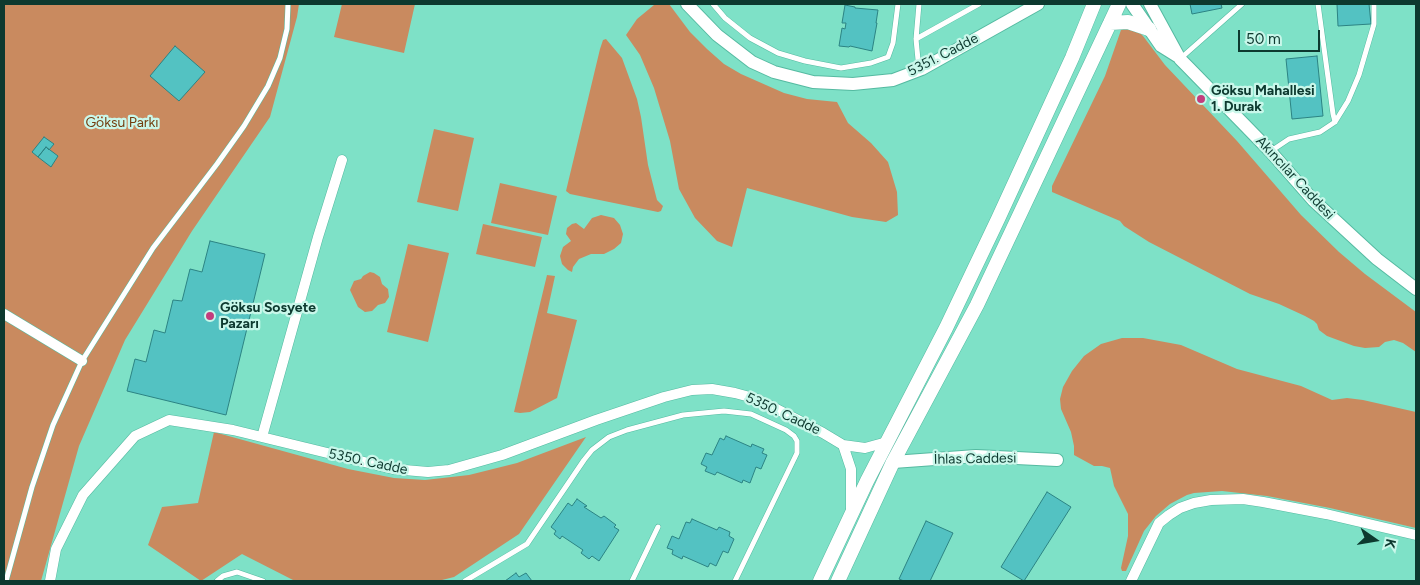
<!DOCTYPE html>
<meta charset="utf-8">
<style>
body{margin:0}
#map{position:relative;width:1420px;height:585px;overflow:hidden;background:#7ee1c7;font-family:Figtree,sans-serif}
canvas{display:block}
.frame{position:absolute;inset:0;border:5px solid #0d392f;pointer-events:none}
.north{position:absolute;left:1350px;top:515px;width:50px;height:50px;-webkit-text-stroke:4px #c9f7ea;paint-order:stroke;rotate:103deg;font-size:14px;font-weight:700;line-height:20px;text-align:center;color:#0d392f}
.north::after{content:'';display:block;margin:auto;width:18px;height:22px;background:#0d392f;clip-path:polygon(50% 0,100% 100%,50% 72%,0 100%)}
.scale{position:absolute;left:1238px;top:30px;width:82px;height:22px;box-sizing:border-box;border:2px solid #0d392f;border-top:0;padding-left:6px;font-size:15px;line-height:18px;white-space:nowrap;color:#0d392f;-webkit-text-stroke:4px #c9f7ea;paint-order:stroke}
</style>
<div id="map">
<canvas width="1420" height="585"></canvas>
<div class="frame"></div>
<div class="north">K</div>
<div class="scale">50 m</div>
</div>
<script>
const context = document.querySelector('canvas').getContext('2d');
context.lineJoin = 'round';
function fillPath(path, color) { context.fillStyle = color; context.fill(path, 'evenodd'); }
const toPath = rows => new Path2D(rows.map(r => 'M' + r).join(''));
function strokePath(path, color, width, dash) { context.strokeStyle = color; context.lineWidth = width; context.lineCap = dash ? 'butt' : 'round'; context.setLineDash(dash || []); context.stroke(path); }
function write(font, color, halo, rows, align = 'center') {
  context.font = font + ' Figtree,sans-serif'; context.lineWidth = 4.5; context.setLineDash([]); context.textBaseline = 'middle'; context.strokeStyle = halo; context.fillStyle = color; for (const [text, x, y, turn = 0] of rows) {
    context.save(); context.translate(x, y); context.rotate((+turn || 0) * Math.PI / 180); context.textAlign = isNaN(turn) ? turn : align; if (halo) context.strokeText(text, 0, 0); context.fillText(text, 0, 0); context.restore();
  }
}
const green = toPath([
 [4,4,299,4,297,17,270,117,192,231,125,340,79,446,41,581,4,581],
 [342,4,415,4,404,53,334,37],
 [658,4,669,4,690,32,707,49,724,64,741,74,784,93,807,99,837,102,848,123,871,143,888,162,897,192,898,215,886,222,852,217,747,188,732,247,717,241,695,218,679,189,670,141,654,88,640,55,626,35,637,19,654,5],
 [1124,27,1134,27,1143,36,1165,65,1237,141,1301,215,1339,252,1365,274,1416,312,1416,352,1403,343,1394,340,1385,342,1379,347,1365,348,1354,346,1327,336,1319,330,1317,324,1314,321,1305,316,1279,304,1250,294,1149,242,1124,226,1120,221,1052,192,1052,186,1105,76,1121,30],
 [606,39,622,58,637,99,641,117,648,165,657,200,663,206,661,211,658,212,570,194,566,191,600,49,603,40],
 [434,129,474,138,458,211,417,202],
 [500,183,557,196,548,235,491,223],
 [601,215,614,218,620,225,623,234,621,243,614,249,604,254,591,254,579,259,573,267,572,272,568,270,562,264,560,256,563,247,571,241,566,234,567,228,572,224,576,223,584,229,592,218],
 [483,224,542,237,535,267,476,254],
 [408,244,449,253,428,342,387,332],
 [370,272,374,273,380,277,382,284,388,289,389,297,385,303,378,305,372,311,365,312,358,307,350,290,354,281,361,279,363,276],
 [547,275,555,276,547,313,577,320,557,398,530,412,520,413,514,412],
 [1122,338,1143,338,1181,345,1237,369,1301,386,1332,400,1347,398,1363,400,1416,412,1416,528,1330,508,1267,496,1222,491,1194,493,1187,495,1170,504,1156,516,1144,531,1126,571,1122,571,1121,568,1128,536,1128,514,1114,486,1110,468,1102,466,1094,466,1074,455,1074,446,1071,432,1061,409,1060,399,1063,387,1072,371,1084,356,1101,344],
 [214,432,348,469,394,478,425,480,469,475,517,463,586,437,519,534,454,577,438,581,295,581,242,554,201,581,148,545,162,507,198,503]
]);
const building = toPath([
 [1190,4,1221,4,1222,8,1192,14,1190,4],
 [1337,4,1369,4,1371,24,1338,26,1337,4],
 [845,5,855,7,855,8,878,10,876,23,877,23,872,51,850,46,849,47,839,46,842,28,845,29,846,23,842,23,845,5],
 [175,46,205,72,179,101,150,76,175,46],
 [1317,56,1323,116,1292,119,1286,59,1317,56],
 [44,137,54,144,49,150,46,147,38,157,32,152,44,137],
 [46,147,58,156,51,167,38,157,46,147],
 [210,241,265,254,226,415,127,391,135,359,146,362,154,330,165,333,173,300,182,301,190,269,202,272,210,241],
 [726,436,751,447,752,444,764,449,762,453,767,455,761,469,756,467,750,483,743,480,742,483,717,472,715,475,705,471,707,467,701,464,706,453,712,455,720,438,724,440,726,436],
 [1047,492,1071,507,1024,581,1001,567,1047,492],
 [577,499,587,506,584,507,601,518,604,516,616,525,614,527,619,530,599,561,592,556,589,559,581,553,583,550,562,536,560,539,554,534,556,531,551,527,568,503,572,506,577,499],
 [692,519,717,530,719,527,730,532,729,536,734,539,728,553,723,551,716,566,710,563,708,567,683,556,682,559,672,554,673,550,667,548,672,536,679,539,686,522,690,523,692,519],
 [926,521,953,533,930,581,904,581,899,579,926,521],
 [516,573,519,577,526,573,532,581,505,581,516,573]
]);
const service = toPath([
 [713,4,725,18,750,38,778,53,805,61,841,68,871,63,888,57,893,43,898,4],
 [1318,4,1333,114,1335,122],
 [916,39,979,4],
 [1181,58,1242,4],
 [919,70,916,39,919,4],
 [1271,151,1289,139,1320,132,1335,122,1348,101,1359,75,1374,24,1374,4],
 [6,581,32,487,53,425,82,361,153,248,217,164,244,126,268,86,280,58,287,29,288,4],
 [217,581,223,576,237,572,263,581],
 [465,581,527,544,584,460,592,450,609,437,627,430,683,415,724,411,751,414,786,430,794,436,797,441,797,453,735,581],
 [632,581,658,527]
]);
const minor = toPath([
 [4,314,82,361],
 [262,437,318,237,342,160],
 [843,445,851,469,851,510],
 [50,581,56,549,83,495,135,436,169,420,233,430,393,469,428,472,449,470,502,455,596,420,664,397,692,390,712,389,735,393,757,399,823,433,843,445,865,448,887,442],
 [1131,581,1159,523,1169,515,1180,508,1194,503,1211,500,1243,499,1263,502,1326,514,1416,535]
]);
const tertiary = toPath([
 [687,4,717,35,752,62,774,72,813,82,853,84,893,80,922,69,1038,4],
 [1132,4,1161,46,1177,56],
 [1150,4,1180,59,1187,66,1270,151,1313,200,1377,259,1416,289],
 [893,462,976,456,1057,460]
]);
const secondary = toPath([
 [1110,23,1128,22,1149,29],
 [820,581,867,481,946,328,998,219,1072,58,1094,4],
 [838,581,893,462,977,305,1119,4]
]);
const markers = [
 [1201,99,5,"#c33d7d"],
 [210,316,5,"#c33d7d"]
];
const streetNames = [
 ["5351. Cadde",943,55,-27],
 ["Akıncılar Caddesi",1295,178,47],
 ["5350. Cadde",783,414,25],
 ["İhlas Caddesi",975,459,-1],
 ["5350. Cadde",368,462,12]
];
const poiNames = [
 ["Göksu Mahallesi",1211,91],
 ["1. Durak",1211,107],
 ["Göksu Sosyete",220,308],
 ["Pazarı",220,324]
];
const parkNames = [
 ["Göksu Parkı",122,123]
];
fillPath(green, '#c98a5f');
fillPath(building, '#53c2c2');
strokePath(building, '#2c8383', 1);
strokePath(service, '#55baa1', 6);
strokePath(minor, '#55baa1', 11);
strokePath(tertiary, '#55baa1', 14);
strokePath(secondary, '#55baa1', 15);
strokePath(service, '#fff', 5);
strokePath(minor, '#fff', 10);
strokePath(tertiary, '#fff', 12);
strokePath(secondary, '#fff', 14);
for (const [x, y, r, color] of markers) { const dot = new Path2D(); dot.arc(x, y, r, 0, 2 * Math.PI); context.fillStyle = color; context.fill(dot); strokePath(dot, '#c9f7ea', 2); }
write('14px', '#0d392f', '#c9f7ea', streetNames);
write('bold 14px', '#0d392f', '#c9f7ea', poiNames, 'left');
write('14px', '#733d0f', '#c9f7ea', parkNames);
</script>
